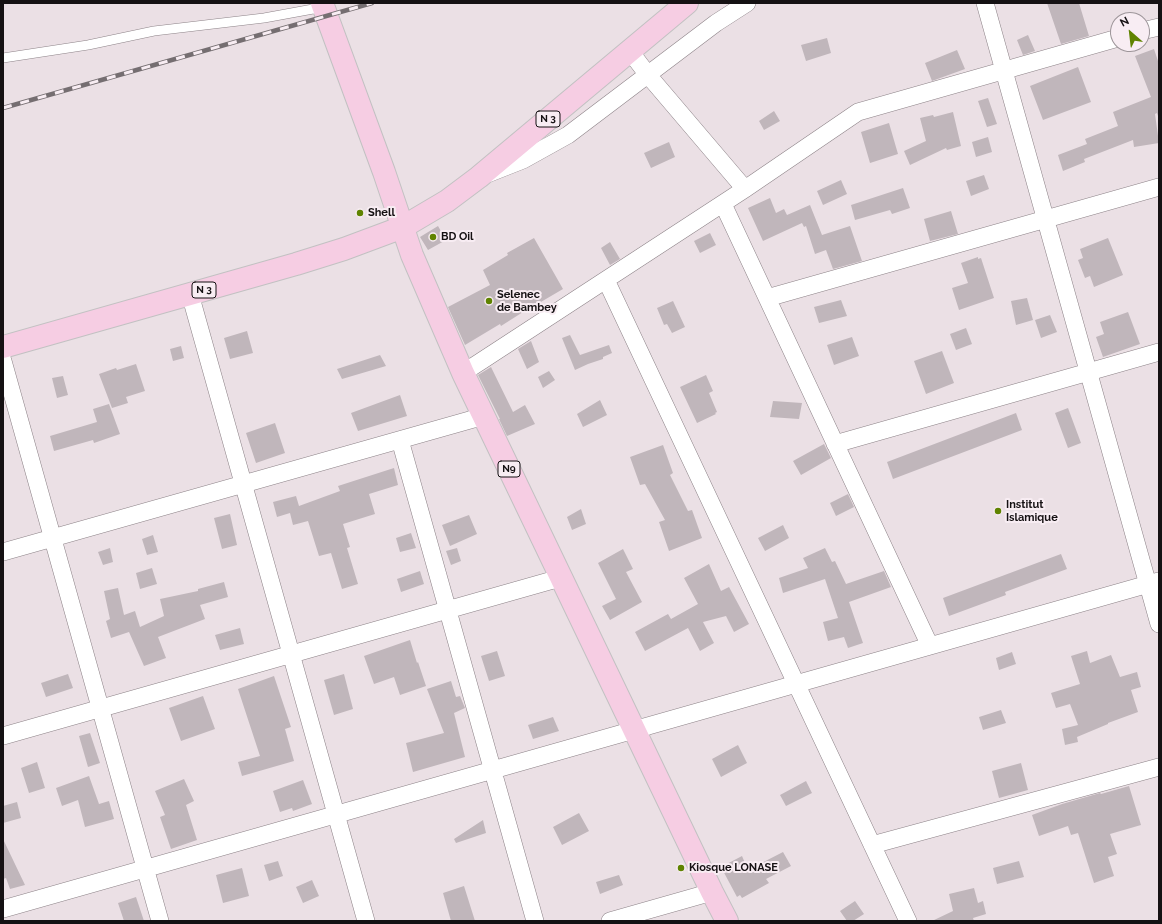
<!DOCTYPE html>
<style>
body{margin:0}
#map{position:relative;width:1162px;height:924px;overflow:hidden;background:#ebe0e5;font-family:Raleway,sans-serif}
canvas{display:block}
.frame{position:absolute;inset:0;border:4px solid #151113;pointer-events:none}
.north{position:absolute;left:1110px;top:12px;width:40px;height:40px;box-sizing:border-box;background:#f8edf3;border:1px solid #9d9599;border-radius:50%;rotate:332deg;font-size:11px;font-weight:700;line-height:16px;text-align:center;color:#151113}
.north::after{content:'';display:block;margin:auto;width:14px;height:18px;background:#5f8300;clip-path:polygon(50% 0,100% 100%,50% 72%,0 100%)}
</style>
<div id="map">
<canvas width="1162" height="924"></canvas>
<div class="frame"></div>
<div class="north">N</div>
</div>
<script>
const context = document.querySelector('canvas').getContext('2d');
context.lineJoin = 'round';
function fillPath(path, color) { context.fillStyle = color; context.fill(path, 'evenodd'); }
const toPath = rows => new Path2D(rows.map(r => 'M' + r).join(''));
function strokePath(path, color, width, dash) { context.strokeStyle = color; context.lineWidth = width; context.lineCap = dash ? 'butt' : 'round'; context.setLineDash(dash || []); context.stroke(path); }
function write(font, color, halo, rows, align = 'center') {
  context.font = font + ' Raleway,sans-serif'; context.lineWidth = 4; context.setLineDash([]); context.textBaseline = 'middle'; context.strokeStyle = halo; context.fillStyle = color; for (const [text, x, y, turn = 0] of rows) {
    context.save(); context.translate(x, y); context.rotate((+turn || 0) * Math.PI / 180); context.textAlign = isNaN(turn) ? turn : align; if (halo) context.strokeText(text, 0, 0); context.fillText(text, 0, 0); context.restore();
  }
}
const building = toPath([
 [1047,3,1079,3,1089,36,1061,44],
 [1028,35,1035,51,1023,55,1017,40],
 [827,38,831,53,806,61,801,45],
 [1154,49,1159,64,1159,116,1158,116,1157,113,1155,114,1159,143,1134,147,1133,140,1084,159,1085,162,1063,171,1058,155,1087,144,1085,139,1118,126,1113,112,1151,97,1135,56],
 [957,50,965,69,932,81,925,63],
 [1078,67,1091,102,1043,120,1030,86],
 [988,98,997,124,987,127,978,101],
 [774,111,780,121,764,130,759,121],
 [953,112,961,146,947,150,946,148,910,165,904,151,926,141,920,118,933,115,934,117],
 [889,123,898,154,870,163,861,132],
 [988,137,992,152,976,157,972,142],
 [669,142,675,157,651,168,644,153],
 [984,175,989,189,971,196,966,181],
 [841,180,847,194,823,205,817,191],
 [903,188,910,208,892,214,890,210,855,220,851,205],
 [770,198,776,213,784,209,787,215,810,205,822,235,850,226,862,261,833,269,826,250,815,254,806,226,804,227,802,223,763,241,748,208],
 [951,211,958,234,930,241,924,219],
 [438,226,446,240,428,250,420,237],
 [710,233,716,245,700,253,694,241],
 [534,238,563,289,534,306,534,305,501,326,500,324,465,345,448,307,490,285,483,270,508,255,507,253],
 [1108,238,1123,275,1094,287,1090,276,1085,278,1078,260,1083,258,1080,249],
 [610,242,620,259,610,265,601,248],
 [978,257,978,259,981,258,994,298,959,310,952,288,968,283,961,263],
 [1027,298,1033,320,1016,325,1011,301],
 [841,300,847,316,819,323,814,307],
 [673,301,685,327,672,333,667,324,664,325,657,308],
 [1128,312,1140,344,1103,357,1096,337,1104,334,1100,322],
 [1050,315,1057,332,1041,338,1035,320],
 [966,328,972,344,956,350,950,334],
 [247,331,253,353,230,359,224,338],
 [570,335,580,355,609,345,612,353,603,357,603,359,588,364,575,370,562,338],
 [852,337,859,356,834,365,827,345],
 [531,341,539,362,527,369,518,349],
 [181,346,184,358,173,361,170,349],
 [942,351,954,383,926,394,914,361],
 [380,355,386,366,342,379,337,369],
 [136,364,145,391,126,397,128,403,112,408,99,374,116,368,117,370],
 [491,367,513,412,525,405,535,424,507,436,499,419,500,419,478,375],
 [549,371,555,380,543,388,538,377],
 [706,375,713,391,709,393,717,412,715,413,716,414,697,423,680,387],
 [63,376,68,395,57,398,52,378],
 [400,395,407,416,358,431,351,413],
 [600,400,607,415,583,427,577,414],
 [773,401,802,403,799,419,770,417],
 [109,404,120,434,94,443,93,440,54,451,50,436,97,422,93,409],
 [1068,408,1081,443,1068,448,1055,413],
 [1016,413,1022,430,893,479,887,462],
 [275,423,285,453,256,463,246,433],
 [824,444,831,458,801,475,793,461],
 [663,445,673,473,670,475,688,511,692,510,702,538,669,551,659,522,665,520,645,484,640,485,630,457],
 [394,468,398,485,369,494,375,514,343,524,350,547,347,548,358,584,342,589,331,553,319,556,308,521,293,525,290,513,277,517,273,502,296,496,299,506,340,491,338,486],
 [848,494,854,507,836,516,830,503],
 [581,509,586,524,572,530,567,517],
 [230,514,237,545,222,549,214,518],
 [469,515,477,534,450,546,442,525],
 [783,525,789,538,765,551,758,538],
 [411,533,416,548,400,552,396,538],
 [153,535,158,552,147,555,142,539],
 [110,548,113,562,103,565,98,552],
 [457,548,461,561,451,565,446,551],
 [825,548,832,562,835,561,846,584,884,571,891,587,849,602,863,643,848,648,844,637,828,641,823,622,838,618,825,579,783,593,779,578,808,568,803,558],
 [623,549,633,569,626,572,642,602,610,620,602,606,616,599,598,563],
 [1061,554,1067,569,1005,592,1006,595,949,616,943,598],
 [709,564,721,591,729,587,749,624,734,632,726,616,703,622,714,643,700,651,688,628,645,651,635,632,668,614,671,619,698,604,684,578],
 [152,568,157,584,140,589,136,573],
 [420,571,424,584,401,592,397,579],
 [224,582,228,597,200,605,205,619,158,637,166,658,144,666,129,632,111,638,106,621,110,619,104,591,118,588,124,615,135,611,140,627,164,616,160,599,198,591,198,589],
 [240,628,244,644,220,650,215,635],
 [410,640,417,663,418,662,426,686,400,695,394,677,374,684,364,656],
 [497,651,505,676,489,681,481,656],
 [1087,651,1090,663,1111,655,1120,677,1137,672,1141,687,1131,690,1138,712,1108,723,1108,724,1077,737,1078,742,1065,745,1062,729,1078,725,1070,704,1056,708,1051,693,1080,684,1071,656],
 [1012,652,1016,664,999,670,996,658],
 [68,674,73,688,46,697,41,683],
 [344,674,353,709,334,715,324,680],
 [274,676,291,727,285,729,294,761,242,776,238,762,260,756,238,689],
 [451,681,456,697,460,696,465,708,454,713,465,757,413,772,406,743,444,733,427,689],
 [203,696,215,729,181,741,169,708],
 [1001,710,1006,723,983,730,979,717],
 [553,717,559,731,533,739,528,725],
 [90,733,100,763,88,767,79,736],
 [738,745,747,763,721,777,712,759],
 [37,762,45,788,29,793,21,768],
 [1021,763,1028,790,999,798,992,771],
 [89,776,99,804,109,801,114,819,85,827,78,800,62,806,56,788],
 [184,779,194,801,186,805,197,840,171,849,160,817,165,815,155,791],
 [303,780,312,804,293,811,292,808,280,812,273,791],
 [806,781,812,793,786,806,780,795],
 [1129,786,1141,825,1110,834,1117,854,1108,857,1114,876,1094,883,1078,833,1071,835,1068,826,1039,836,1032,815,1062,804,1100,793,1101,794],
 [17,802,21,818,3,823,3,806],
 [579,813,589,831,562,845,553,827],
 [483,820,486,833,456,843,454,839],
 [3,839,25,885,10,889,6,878,3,879],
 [783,852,791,866,766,879,769,883,742,898,740,895,737,897,721,867,742,856,748,870],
 [278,861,283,876,269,881,264,865],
 [1019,861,1024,877,997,884,993,868],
 [242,868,249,896,223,903,216,875],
 [619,875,623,885,600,894,596,882],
 [312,880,319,896,303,903,296,887],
 [464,886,475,921,451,921,443,893],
 [974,888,978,903,983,901,986,914,973,918,974,921,932,921,953,911,949,894],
 [136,897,144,921,124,921,118,903],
 [855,901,864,914,853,921,847,921,840,911]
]);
const lane = toPath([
 [3,58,88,45,154,31,264,18,324,7]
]);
const street = toPath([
 [985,3,1159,624],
 [1142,31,1159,27],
 [629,50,648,75,745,189],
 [490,173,523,160,568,135,716,23,747,3],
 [723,204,930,646],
 [606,280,908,921],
 [190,294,366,921],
 [767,298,1159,187],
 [3,361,160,921],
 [463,373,745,189,858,112,1118,38],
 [400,440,535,921],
 [835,444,1159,352],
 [3,552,484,416],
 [3,736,560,578],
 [872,845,1159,767],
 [3,909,1159,581],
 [610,921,712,892]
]);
const primary = toPath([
 [322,3,384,172,412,255,463,373,712,892,727,921],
 [3,347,296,264,344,249,403,227,447,201,479,177,687,3]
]);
const rail = toPath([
 [3,108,372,3]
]);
const markers = [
 [360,213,4,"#5f8300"],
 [433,237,4,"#5f8300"],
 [489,301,4,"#5f8300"],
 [998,511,4,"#5f8300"],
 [681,868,4,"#5f8300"]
];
const shields = [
 [548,119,24],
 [204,290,24],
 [509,469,22]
];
const shieldNames = [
 ["N 3",548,119],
 ["N 3",204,290],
 ["N9",509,469]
];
const poiNames = [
 ["Shell",368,213],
 ["BD Oil",441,237],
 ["Selenec",497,295],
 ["de Bambey",497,308],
 ["Institut",1006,505],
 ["Islamique",1006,518],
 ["Kiosque LONASE",689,868]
];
fillPath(building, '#c0b6bb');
strokePath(lane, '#8d8388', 10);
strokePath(street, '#8d8388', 18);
strokePath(primary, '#c2c1c2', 24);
strokePath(lane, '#fff', 9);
strokePath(street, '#fff', 17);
strokePath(primary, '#f6cde3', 22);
strokePath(rail, '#756e71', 4.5);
strokePath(rail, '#f8edf3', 3, [9]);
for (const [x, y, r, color] of markers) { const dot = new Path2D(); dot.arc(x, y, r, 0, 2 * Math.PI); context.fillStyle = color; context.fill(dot); strokePath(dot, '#f8edf3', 1.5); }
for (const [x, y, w] of shields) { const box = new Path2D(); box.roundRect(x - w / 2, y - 8, w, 16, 3); context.fillStyle = '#f8edf3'; context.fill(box); strokePath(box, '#151113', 1); }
write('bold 10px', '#151113', null, shieldNames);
write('bold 11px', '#151113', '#f8edf3', poiNames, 'left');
</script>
